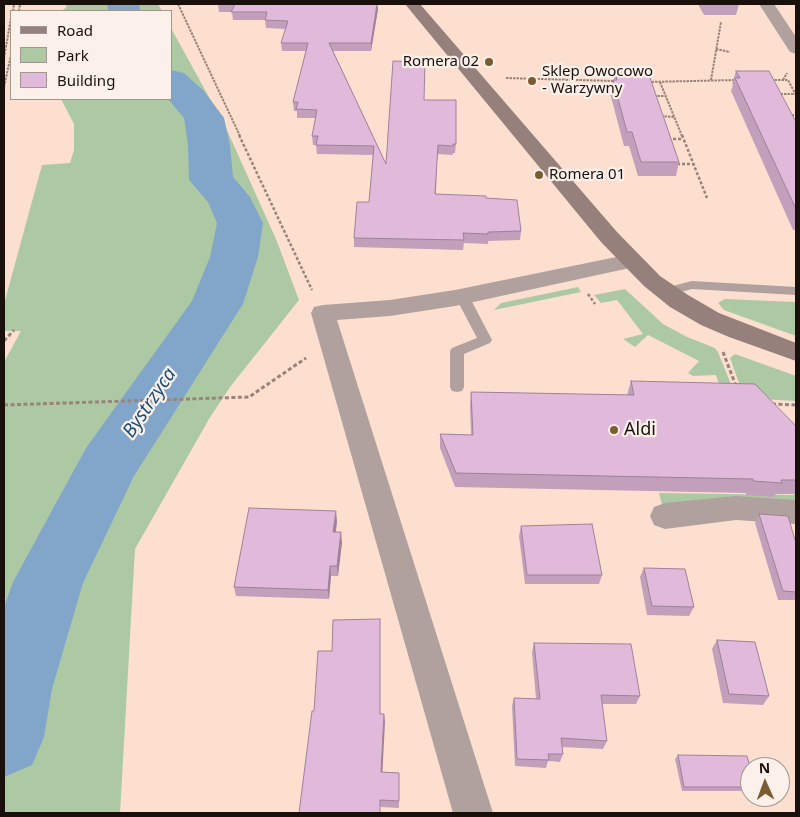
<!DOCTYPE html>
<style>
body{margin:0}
#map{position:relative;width:800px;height:817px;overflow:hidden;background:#fddfd0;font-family:"Noto Sans",sans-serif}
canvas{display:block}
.frame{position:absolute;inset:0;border:5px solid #1a100b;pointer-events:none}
.legend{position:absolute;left:10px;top:10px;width:162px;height:90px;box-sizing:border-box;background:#fcf0ea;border:1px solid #a29691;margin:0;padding:6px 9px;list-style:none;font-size:15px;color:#1a100b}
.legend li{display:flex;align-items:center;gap:10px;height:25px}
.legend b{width:25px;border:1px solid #a29691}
.north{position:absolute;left:740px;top:757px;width:50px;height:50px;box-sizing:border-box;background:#fcf0ea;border:1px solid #a29691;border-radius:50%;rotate:358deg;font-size:14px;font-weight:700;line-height:20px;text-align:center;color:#1a100b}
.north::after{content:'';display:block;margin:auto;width:18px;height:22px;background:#7b5c31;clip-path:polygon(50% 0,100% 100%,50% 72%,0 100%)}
</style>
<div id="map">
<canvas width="800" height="817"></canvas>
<div class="frame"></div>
<ul class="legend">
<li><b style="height:6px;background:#95807b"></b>Road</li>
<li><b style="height:14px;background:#adc9a4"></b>Park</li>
<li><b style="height:14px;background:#e1b9da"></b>Building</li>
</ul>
<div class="north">N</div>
</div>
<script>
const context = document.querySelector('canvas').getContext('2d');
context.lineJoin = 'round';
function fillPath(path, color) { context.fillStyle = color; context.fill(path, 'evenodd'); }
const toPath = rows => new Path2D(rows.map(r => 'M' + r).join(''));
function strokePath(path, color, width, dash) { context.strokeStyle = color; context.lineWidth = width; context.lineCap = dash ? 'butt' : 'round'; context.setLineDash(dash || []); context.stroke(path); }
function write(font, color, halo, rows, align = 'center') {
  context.font = font + ' "Noto Sans",sans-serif'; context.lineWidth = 4.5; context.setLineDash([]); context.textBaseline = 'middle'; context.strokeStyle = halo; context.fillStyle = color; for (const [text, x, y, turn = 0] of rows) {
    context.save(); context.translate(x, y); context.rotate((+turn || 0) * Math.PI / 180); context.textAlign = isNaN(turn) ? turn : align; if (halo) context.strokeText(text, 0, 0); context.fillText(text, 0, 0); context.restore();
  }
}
const green = toPath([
 [66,4,158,4,162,11,61,11,66,8],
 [171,28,226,128,276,239,299,300,230,387,209,419,135,549,120,813,4,813,4,362,21,331,4,331,4,304,42,165,70,163,74,150,74,124,61,99,171,99],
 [578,287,581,292,494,310,501,303],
 [625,289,663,324,687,337,715,348,718,352,732,387,720,387,716,375,693,376,688,373,699,361,648,335,635,347,623,339,643,334,617,300,601,303,594,295],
 [725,299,796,302,796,336,724,310,718,303],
 [735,354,796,376,796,401,760,399,739,383,730,358],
 [659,493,794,495,793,493,796,493,796,509,662,505]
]);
const river = toPath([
 [107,4,139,4,140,11,108,11,107,4],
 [171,70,184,73,204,91,224,118,230,145,233,177,250,197,263,223,258,257,243,304,134,476,83,583,52,689,44,737,32,765,4,777,4,607,13,582,86,448,192,301,210,257,217,223,208,202,189,180,188,145,184,118,168,99,171,99,171,70]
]);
const pathFar2 = toPath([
 [178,4,240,136],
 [13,11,14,4],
 [19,11,20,4],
 [716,49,730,52],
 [4,58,11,18],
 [506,78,614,81],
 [711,80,721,22],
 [771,80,788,80,796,95],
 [783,80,787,73],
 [648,82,737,80],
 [660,82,682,136],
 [4,87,11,55],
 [777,94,796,94],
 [654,96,666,96],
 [788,115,796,115],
 [661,116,674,117]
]);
const pathFar1 = toPath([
 [239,135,312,290],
 [682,135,707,198],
 [668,139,683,139],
 [677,164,693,164],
 [588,294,595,304]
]);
const path = toPath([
 [4,341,14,330],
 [723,352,736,386],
 [772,404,796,405],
 [4,405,249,397,306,358]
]);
const lane = toPath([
 [692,281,796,287,796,295,692,289,666,296,659,292,661,289,692,281],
 [462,292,469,296,492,340,490,343,464,354,464,387,462,391,457,392,452,391,450,387,450,351,452,348,477,338,455,296,462,292]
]);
const street = toPath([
 [759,4,774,4,796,37,796,54,790,52,759,4],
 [631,254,639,256,642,261,639,266,455,306,390,316,337,320,493,813,453,813,311,313,314,307,323,305,390,300,455,290,631,254],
 [736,496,796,500,796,524,736,520,665,529,654,525,650,516,654,507,665,503,736,496]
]);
const secondary = toPath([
 [405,4,420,4,617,232,660,276,688,295,719,313,796,343,796,361,729,337,701,325,670,307,644,286,601,242,405,4]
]);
const wall = toPath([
 [218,4,377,4,378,9,371,51,333,51,386,164,424,100,456,144,455,153,453,153,453,155,437,154,436,194,486,198,521,231,520,240,488,241,488,244,464,243,463,250,354,247,354,238,369,202,373,155,317,154,316,145,313,145,312,136,316,118,297,118,297,111,294,111,293,102,306,51,282,51,281,43,286,29,266,28,265,20,233,20,232,12,219,12],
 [493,4,519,4,519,5,493,5],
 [698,4,739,4,736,15,704,15],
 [736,71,796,122,796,230,793,230,731,91,733,85,732,84],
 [615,72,679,162,676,176,638,176,629,146,624,146,610,93,613,80,614,80],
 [631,381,796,426,796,494,776,494,774,497,746,495,746,493,455,487,440,448,440,434,471,435,470,406,471,392,627,395],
 [759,514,795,540,796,540,796,600,778,600,755,523],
 [337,521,336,532,342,542,338,576,331,576,329,599,236,596,234,587],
 [521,526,602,575,599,584,525,584,519,536],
 [644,568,694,607,689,616,647,615,640,577],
 [717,640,769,696,763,705,723,703,712,649],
 [534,643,640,696,636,704,602,704,607,741,603,749,562,747,563,754,560,762,548,761,546,768,515,766,512,706,514,698,536,699,532,652],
 [314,711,384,714,382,772,399,773,399,808,381,807],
 [678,755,750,767,750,791,682,791,675,759]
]);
const shadedWall = toPath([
 [377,4,378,9,371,51,371,43],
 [336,511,337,521,334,542,333,532],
 [341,532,342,542,338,576,337,566],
 [330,566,331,576,329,599,328,590],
 [384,714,385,722,382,780,381,772]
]);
const building = toPath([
 [218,4,377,4,371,43,329,43,386,164,393,61,425,62,424,100,456,100,456,144,453,144,453,146,438,145,435,194,486,196,486,198,517,200,521,231,488,232,488,234,463,233,464,240,354,238,357,202,369,202,374,146,316,145,318,136,312,136,317,110,296,109,298,102,293,102,308,43,281,43,288,21,265,20,267,12,231,12,235,4,218,4],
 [736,71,769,71,796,122,796,209,735,78,740,78,736,71],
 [615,72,648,72,679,162,641,162,632,132,627,132,613,80,617,80,615,72],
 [631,381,755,384,796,426,796,480,781,480,782,483,753,481,753,479,456,473,440,434,473,435,471,392,634,395,631,381],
 [249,508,336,511,333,532,341,532,337,566,330,566,328,590,234,587,249,508],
 [759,514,788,516,795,540,796,540,796,592,783,591,759,514],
 [592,524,602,575,527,575,521,526,592,524],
 [644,568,685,569,694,607,652,606,644,568],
 [380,619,380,714,384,714,381,772,399,773,399,801,380,800,380,813,299,813,312,711,314,711,318,651,332,651,333,620,380,619],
 [717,640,755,642,769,696,729,694,717,640],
 [534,643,631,644,640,696,601,695,607,741,561,738,563,754,548,754,549,760,517,759,514,698,540,699,534,643],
 [678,755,747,756,750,767,750,787,684,787,678,755]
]);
const markers = [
 [489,62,5,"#7b5c31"],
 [532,81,5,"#7b5c31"],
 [539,175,5,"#7b5c31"],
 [614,430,5,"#7b5c31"]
];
const farPoinames = [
 ["Romera 02",479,62,"right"],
 ["Sklep Owocowo",542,72],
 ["- Warzywny",542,89],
 ["Romera 01",549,175]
];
const poiNames = [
 ["Aldi",624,430]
];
const waterNames = [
 ["Bystrzyca",150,403,-56]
];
fillPath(green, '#adc9a4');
fillPath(river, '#82a6c9');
strokePath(pathFar2, '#998479', 2, [2.5, 1]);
strokePath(pathFar1, '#998479', 2.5, [3, 2]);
strokePath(path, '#998479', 3, [4, 2.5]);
fillPath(lane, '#b0a19e');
fillPath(street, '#b0a19e');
fillPath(secondary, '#95807b');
fillPath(wall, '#c29fbb');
fillPath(shadedWall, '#9e8299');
fillPath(building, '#e1b9da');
strokePath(building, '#9e8299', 1);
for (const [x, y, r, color] of markers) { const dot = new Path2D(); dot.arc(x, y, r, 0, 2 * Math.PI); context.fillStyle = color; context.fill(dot); strokePath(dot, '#fcf0ea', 2); }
write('15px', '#1a100b', '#fcf0ea', farPoinames, 'left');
write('18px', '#1a100b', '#fcf0ea', poiNames, 'left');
write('italic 19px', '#164e7b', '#fcf0ea', waterNames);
</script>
